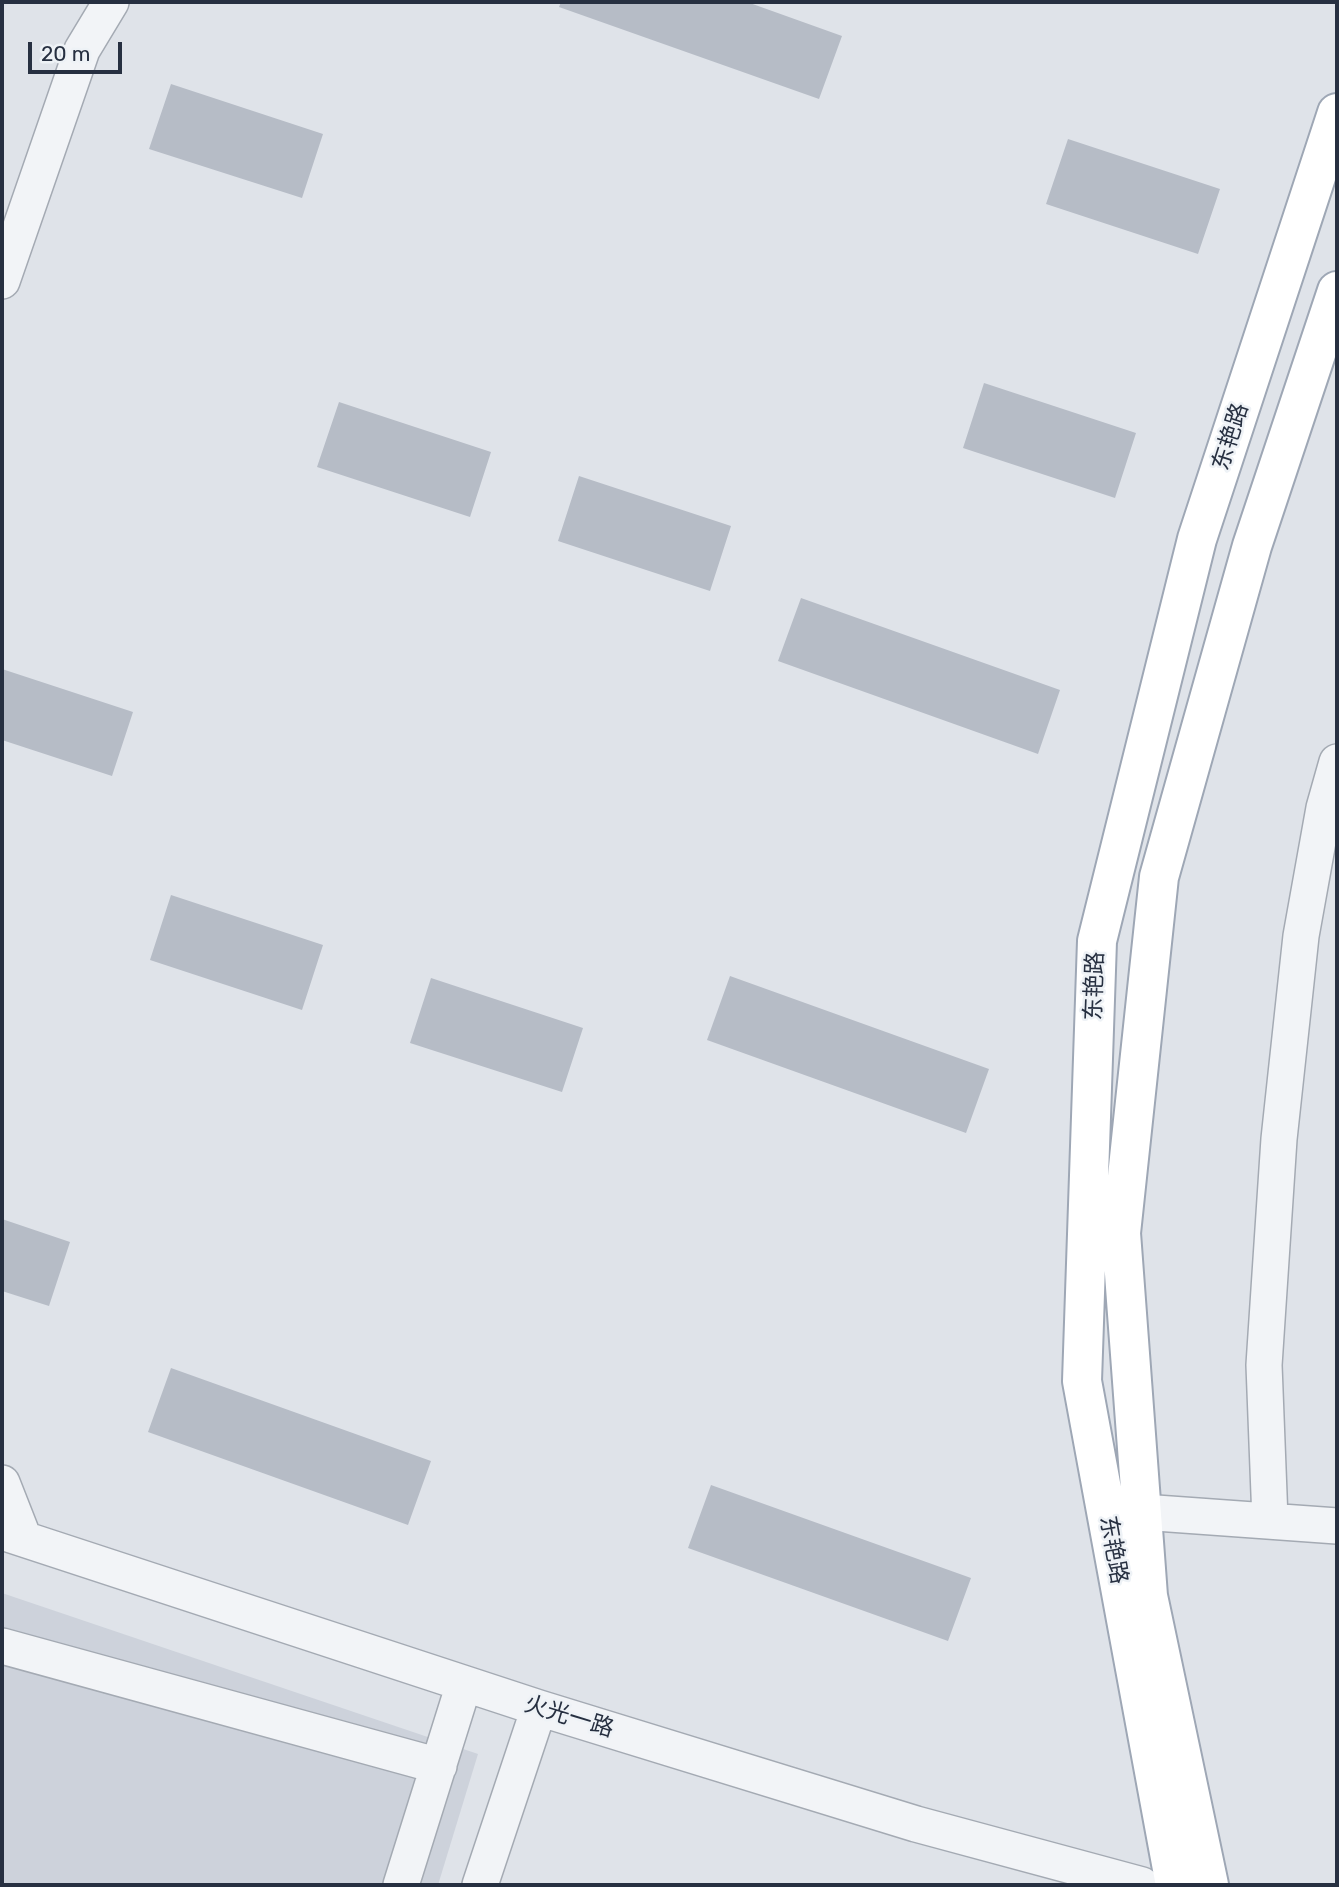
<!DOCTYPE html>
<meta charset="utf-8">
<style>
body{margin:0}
#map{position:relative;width:1339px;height:1887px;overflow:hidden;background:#dfe3e9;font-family:Rubik,sans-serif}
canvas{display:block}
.frame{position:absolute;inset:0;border:4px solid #273041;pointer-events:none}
.scale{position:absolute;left:28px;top:42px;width:94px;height:32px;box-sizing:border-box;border:4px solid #273041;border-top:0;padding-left:9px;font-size:21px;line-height:24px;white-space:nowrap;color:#273041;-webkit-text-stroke:5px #eef2f6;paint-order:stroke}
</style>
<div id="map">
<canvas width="1339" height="1887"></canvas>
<div class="frame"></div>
<div class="scale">20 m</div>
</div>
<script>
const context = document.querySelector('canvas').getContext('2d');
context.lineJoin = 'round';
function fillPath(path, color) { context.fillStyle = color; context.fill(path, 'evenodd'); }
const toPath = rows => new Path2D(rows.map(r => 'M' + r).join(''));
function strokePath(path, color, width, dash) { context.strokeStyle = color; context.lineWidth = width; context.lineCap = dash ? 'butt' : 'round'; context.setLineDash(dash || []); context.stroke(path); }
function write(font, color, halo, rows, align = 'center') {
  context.font = font + ' Rubik,"Noto Sans SC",sans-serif'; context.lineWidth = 5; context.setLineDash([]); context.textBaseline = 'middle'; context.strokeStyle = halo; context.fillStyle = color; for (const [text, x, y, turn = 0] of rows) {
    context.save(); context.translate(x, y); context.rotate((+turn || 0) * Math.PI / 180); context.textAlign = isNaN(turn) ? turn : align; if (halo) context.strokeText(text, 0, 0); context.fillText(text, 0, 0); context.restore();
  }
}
const built = toPath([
 [2,1593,478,1754,438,1885,2,1885]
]);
const building = toPath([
 [561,2,747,2,842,36,819,99,559,7],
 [171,84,323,134,302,198,149,149],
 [1068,139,1220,189,1198,254,1046,204],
 [984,383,1136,433,1115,498,963,448],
 [339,402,491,452,470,517,317,467],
 [579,476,731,526,710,591,558,541],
 [801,598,1060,690,1038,754,778,661],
 [2,669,133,712,112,776,2,740],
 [171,895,323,945,302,1010,150,960],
 [730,976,989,1069,966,1133,707,1040],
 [431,978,583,1028,562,1092,410,1043],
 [2,1219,70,1242,49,1306,2,1291],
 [171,1368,431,1461,408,1525,148,1432],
 [711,1485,971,1578,948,1641,688,1548]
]);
const minor = toPath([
 [2,281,82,50,111,2],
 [2,1483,24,1539],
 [1142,1512,1337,1526],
 [1270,1520,1264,1365,1279,1139,1301,936,1324,808,1337,762],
 [2,1532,539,1708,916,1824,1142,1885],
 [2,1646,439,1766],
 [401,1885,464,1684],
 [480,1885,539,1708]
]);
const major = toPath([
 [1175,1885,1082,1381,1097,941,1197,539,1337,113],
 [1209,1885,1148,1596,1121,1233,1159,877,1252,546,1337,291]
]);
const streetNames = [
 ["东艳路",1231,437,-72],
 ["东艳路",1095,986,-88],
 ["东艳路",1113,1550,80],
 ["火光一路",569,1717,17]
];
fillPath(built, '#cdd2db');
fillPath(building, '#b6bcc6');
strokePath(minor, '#a4aab3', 38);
strokePath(major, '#9ea7b5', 42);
strokePath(minor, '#f2f4f7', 35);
strokePath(major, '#fff', 38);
write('23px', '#273041', '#eef2f6', streetNames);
</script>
